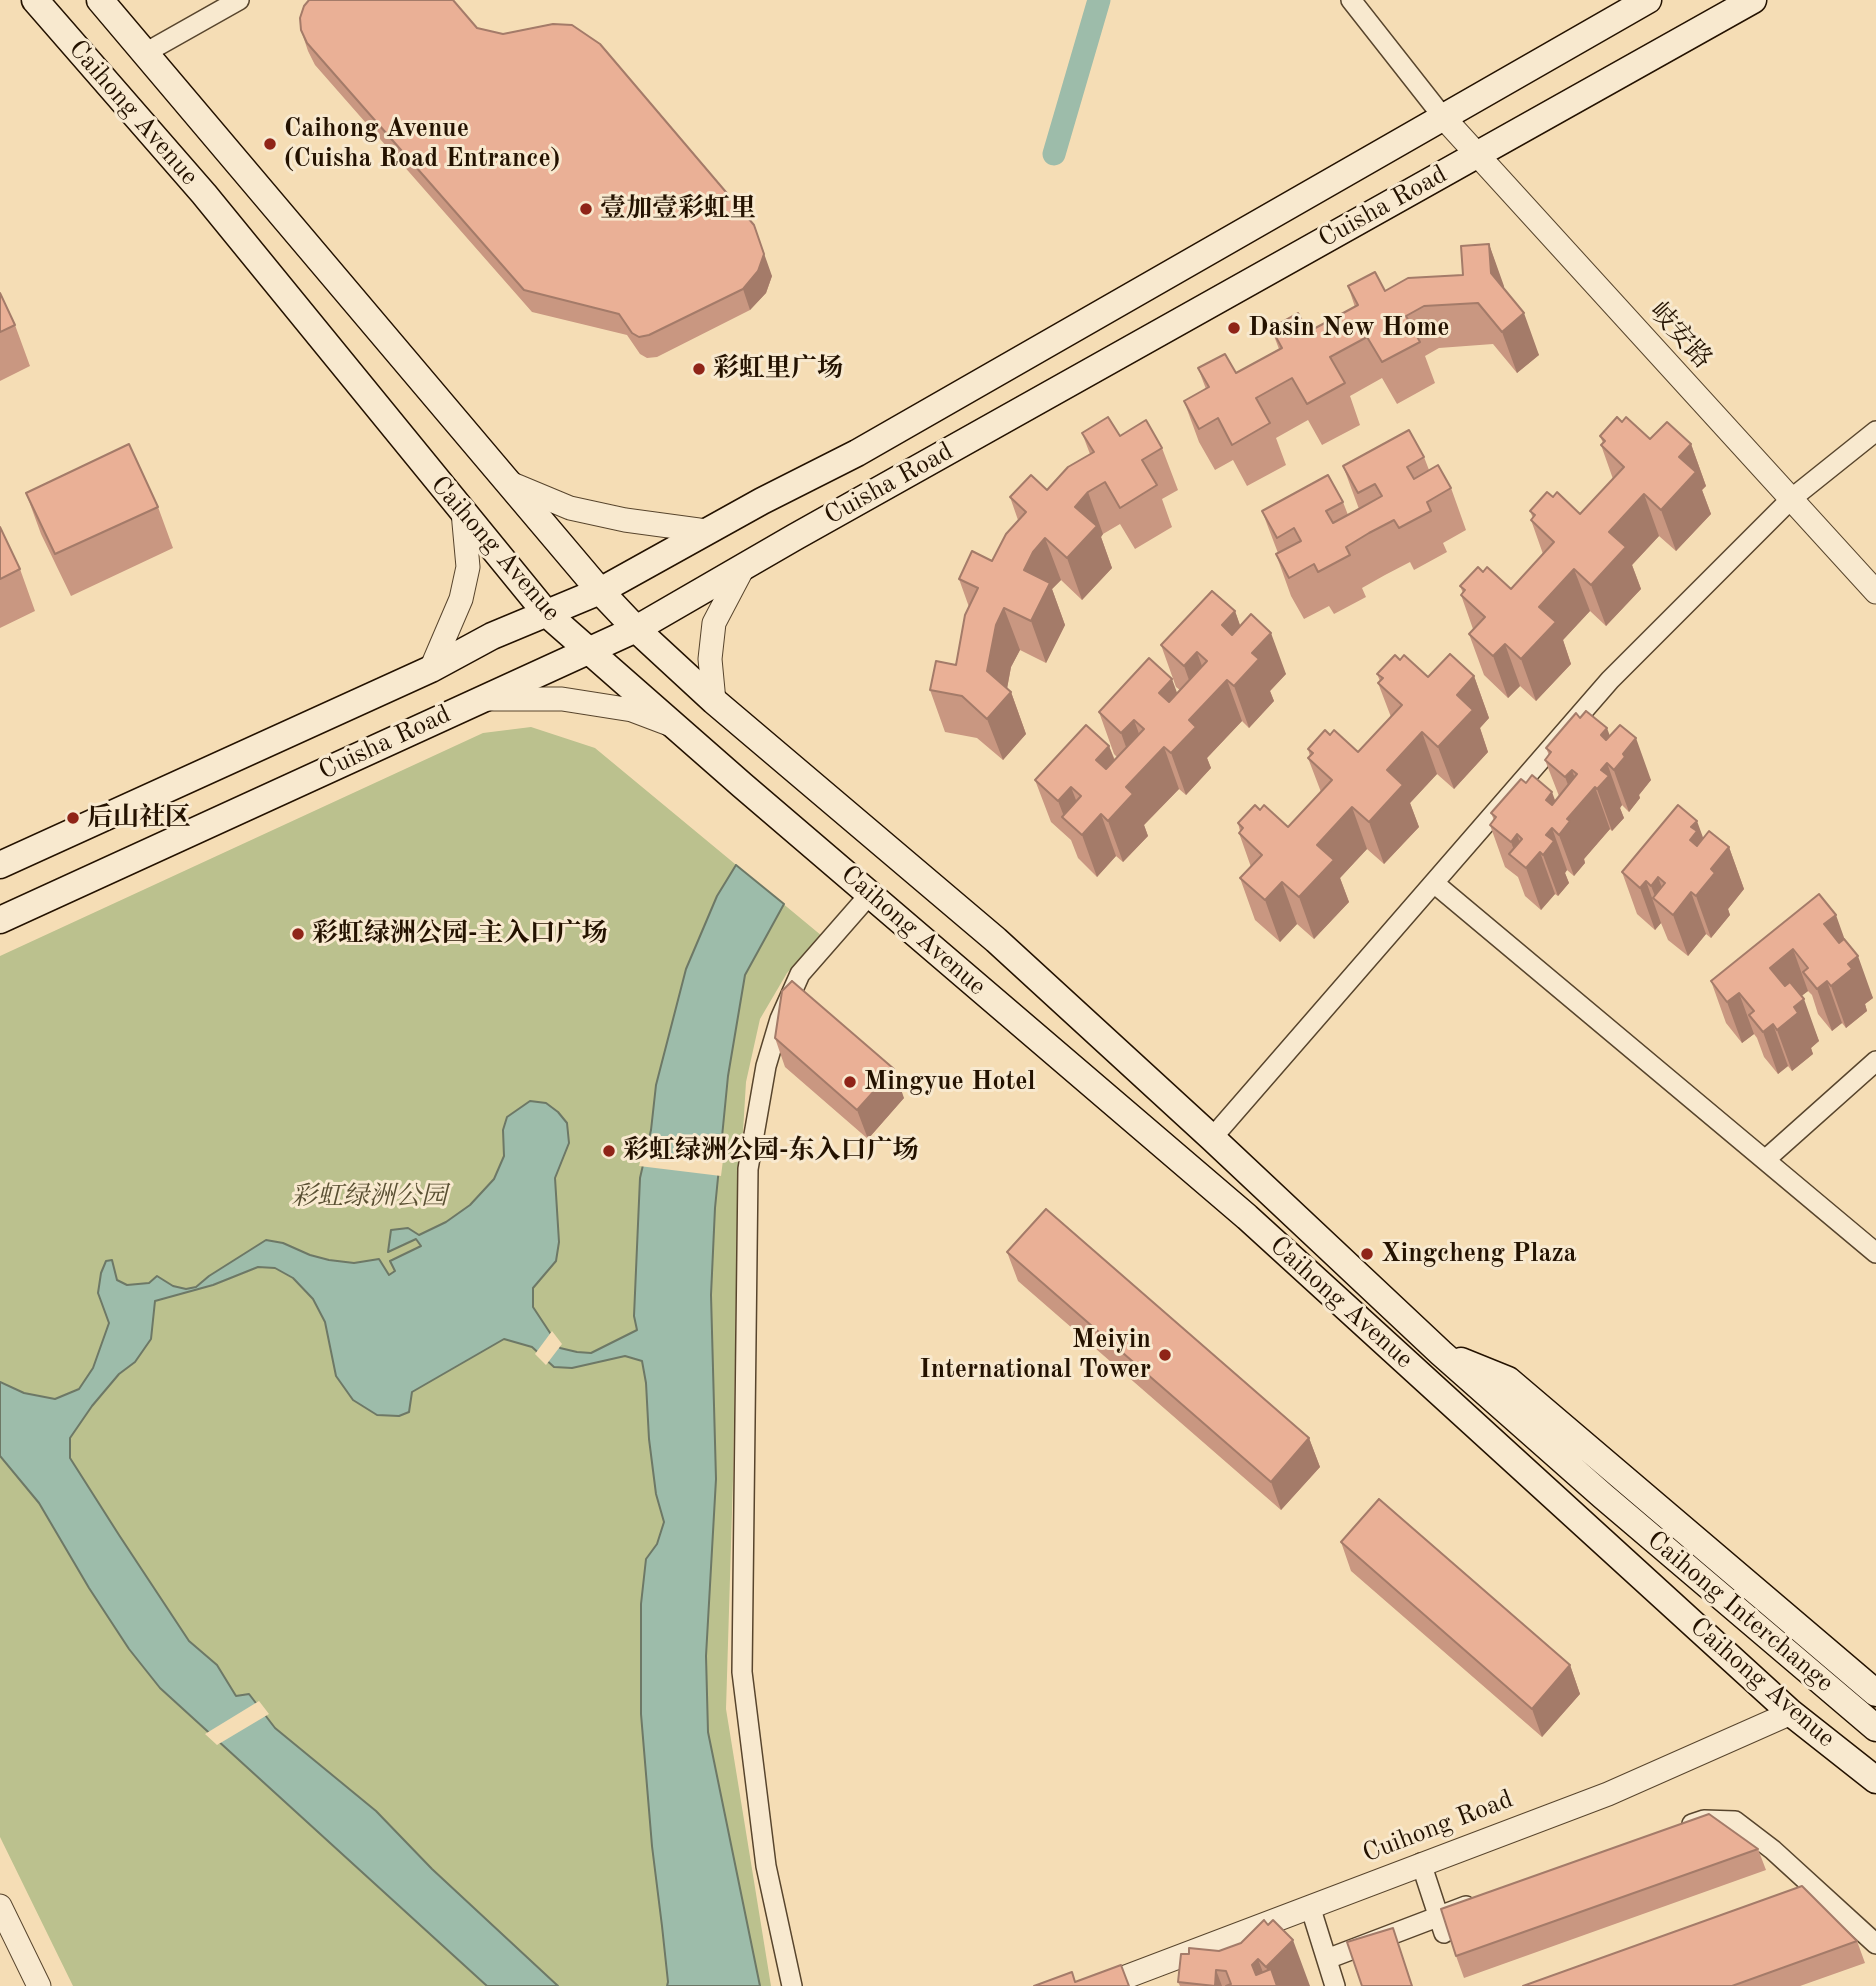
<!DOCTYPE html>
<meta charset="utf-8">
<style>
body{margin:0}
canvas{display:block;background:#f5ddb5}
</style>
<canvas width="1876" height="1986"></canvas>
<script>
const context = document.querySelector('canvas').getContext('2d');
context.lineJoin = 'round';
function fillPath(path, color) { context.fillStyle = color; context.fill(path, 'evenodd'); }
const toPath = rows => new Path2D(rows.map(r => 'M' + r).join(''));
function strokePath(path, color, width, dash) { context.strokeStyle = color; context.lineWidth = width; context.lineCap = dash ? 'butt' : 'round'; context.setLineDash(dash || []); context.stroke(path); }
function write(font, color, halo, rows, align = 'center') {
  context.font = font + ' "Old Standard TT","Noto Serif SC",serif'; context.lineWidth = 6; context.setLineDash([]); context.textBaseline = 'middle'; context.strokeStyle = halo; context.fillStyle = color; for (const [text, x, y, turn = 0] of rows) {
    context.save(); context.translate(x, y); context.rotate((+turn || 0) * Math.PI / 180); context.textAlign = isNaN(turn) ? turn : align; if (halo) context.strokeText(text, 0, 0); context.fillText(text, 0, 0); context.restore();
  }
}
const green = toPath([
 [531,727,595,748,822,936,787,973,760,1019,746,1082,737,1231,733,1479,726,1709,771,1986,73,1986,0,1837,0,956,483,733]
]);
const water = toPath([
 [736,865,784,904,745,975,728,1076,715,1208,711,1295,716,1479,706,1656,708,1732,760,1986,667,1986,668,1982,662,1926,652,1846,641,1714,641,1604,646,1559,657,1544,664,1522,656,1494,649,1439,646,1383,642,1361,625,1356,572,1368,554,1367,532,1347,504,1339,412,1392,409,1412,399,1416,377,1415,353,1400,336,1376,325,1322,313,1299,293,1278,275,1268,258,1267,213,1285,155,1301,151,1339,135,1362,119,1374,92,1406,70,1438,70,1458,119,1535,189,1641,217,1665,236,1696,249,1694,275,1728,376,1811,432,1869,558,1986,487,1986,160,1688,129,1649,89,1588,39,1503,0,1456,0,1382,24,1393,55,1399,79,1389,93,1368,109,1323,98,1293,101,1273,106,1261,112,1260,117,1280,127,1285,149,1283,157,1276,173,1286,186,1289,196,1287,209,1276,266,1240,283,1243,310,1255,329,1260,354,1263,379,1259,389,1275,395,1271,390,1261,421,1246,416,1239,388,1252,391,1230,408,1228,419,1235,446,1222,470,1205,494,1179,504,1156,503,1130,507,1117,530,1101,546,1103,558,1112,567,1123,569,1143,555,1178,559,1242,556,1261,533,1288,533,1307,560,1348,577,1352,591,1353,637,1330,634,1316,640,1178,651,1130,656,1085,686,969,717,896,736,865]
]);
const pier = toPath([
 [642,1154,723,1160,721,1176,639,1166],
 [552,1331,562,1344,546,1365,535,1354],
 [259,1701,269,1714,217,1745,205,1734]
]);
const canal = toPath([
 [1054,154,1099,0]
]);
const minor = toPath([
 [1351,0,1443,117],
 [145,53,239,0],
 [1434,883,1876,1253],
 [1212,1138,1610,680,1791,499,1876,431],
 [1765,1160,1876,1061],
 [1692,1824,1704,1820,1735,1821,1773,1850,1876,1944],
 [1421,1863,1444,1933],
 [1310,1906,1335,1986],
 [1327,1959,1466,1906],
 [792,1986,766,1866,742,1672,748,1169,766,1066,780,1019,800,974,870,894]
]);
const tertiary = toPath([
 [1443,117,1876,592],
 [510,483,570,508,625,520,706,531],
 [431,669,461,599,468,567,463,512],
 [482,699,562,699,632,710,669,724],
 [714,701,710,659,714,623,744,566],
 [0,1906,39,1986],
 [1102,1986,1608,1794,1791,1713]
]);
const secondary = toPath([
 [35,0,204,194,546,613,742,785,1247,1217,1791,1713,1876,1780],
 [100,0,600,591,636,629,714,701,996,940,1212,1138,1441,1353,1603,1496,1876,1728],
 [0,865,431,669,492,636,600,591,762,501,857,453,1648,0],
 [0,920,636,629,795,537,1753,0],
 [1461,1361,1508,1380,1876,1693]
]);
const wall = toPath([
 [477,28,772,276,766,293,750,310,657,357,647,358,640,354,627,335,532,312,315,65,308,51,301,30],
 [1489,244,1504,289,1539,355,1517,373,1493,344,1439,348,1425,356,1435,383,1397,404,1382,378,1350,396,1360,425,1322,445,1308,420,1276,438,1286,465,1247,486,1233,460,1215,470,1199,442,1184,401,1206,389,1198,368,1236,373,1279,349,1271,328,1308,332,1355,307,1348,286,1385,291,1463,275],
 [0,293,15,325,30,366,0,381],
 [1622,422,1650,439,1691,444,1706,486,1702,490,1711,514,1676,551,1659,536,1632,565,1641,589,1606,626,1590,611,1563,640,1571,664,1536,701,1520,686,1508,698,1484,675,1469,634,1473,629,1461,595,1463,593,1460,586,1483,572,1511,589,1543,554,1531,520,1533,518,1530,511,1553,497,1580,514,1613,479,1601,445,1603,443,1600,436],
 [1082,433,1120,436,1162,448,1178,490,1162,499,1172,527,1135,549,1120,524,1103,534,1101,537,1112,568,1082,600,1061,580,1052,589,1065,625,1046,663,1020,650,1011,667,1007,689,1011,692,1026,734,1003,760,977,738,945,732,930,690,956,665,969,607,959,579,992,561,1018,520,1010,497,1047,490,1090,454],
 [1424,457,1429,470,1451,488,1466,530,1443,543,1447,552,1414,570,1410,562,1385,575,1362,588,1366,597,1334,614,1329,606,1304,619,1291,596,1276,554,1278,553,1262,511,1343,502,1348,515,1359,509,1343,466],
 [26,493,158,507,173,548,71,596,41,534],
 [0,527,20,569,35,611,0,628],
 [1235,611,1240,626,1286,674,1270,691,1274,701,1249,728,1242,721,1207,758,1211,768,1186,795,1179,789,1144,825,1148,836,1123,862,1116,856,1097,877,1078,858,1071,840,1051,822,1035,780,1109,746,1115,760,1117,757,1114,754,1099,712,1177,693,1180,690,1176,687,1161,645],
 [1400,660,1428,677,1474,676,1489,718,1480,728,1488,752,1454,789,1437,774,1410,803,1419,827,1384,864,1367,849,1340,878,1349,902,1314,939,1297,924,1280,942,1255,920,1240,878,1251,867,1239,833,1240,831,1238,823,1260,810,1288,827,1321,792,1308,758,1310,756,1308,749,1330,735,1358,752,1391,717,1378,683,1380,681,1377,674],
 [1580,718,1610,736,1651,780,1639,795,1640,798,1629,812,1622,805,1620,808,1624,818,1612,831,1610,829,1584,859,1585,863,1574,876,1567,870,1565,873,1569,883,1558,896,1555,894,1541,910,1525,896,1518,877,1505,867,1490,825,1494,820,1491,813,1526,783,1555,801,1559,796,1545,760,1549,755,1546,748],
 [1703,838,1729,847,1744,889,1728,909,1730,915,1711,938,1706,934,1688,956,1668,940,1661,923,1655,930,1637,914,1622,872],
 [1819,894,1845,940,1873,998,1865,1004,1867,1011,1846,1028,1842,1023,1832,1031,1818,1014,1812,995,1808,991,1801,996,1819,1041,1811,1048,1813,1054,1792,1071,1788,1066,1778,1074,1764,1057,1757,1038,1754,1034,1742,1043,1726,1023,1711,981],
 [775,1038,904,1098,868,1139,785,1067],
 [1007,1252,1309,1438,1320,1467,1281,1510,1018,1281],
 [1341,1542,1570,1665,1580,1694,1542,1737,1351,1571],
 [1758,1849,1766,1870,1464,1978,1456,1956],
 [1857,1941,1865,1963,1800,1986,1523,1986],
 [1241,1943,1310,1986,1180,1986,1178,1982,1219,1951]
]);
const shadedWall = toPath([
 [754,225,772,276,766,293,750,310,743,289],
 [1489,244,1504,286,1506,315,1491,273],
 [1524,313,1539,355,1517,373,1502,332],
 [1691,444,1706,486,1702,490,1711,514,1676,551,1661,510,1679,457],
 [1088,492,1103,534,1101,537,1112,568,1082,600,1067,558,1075,507],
 [1644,494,1659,536,1632,565,1641,589,1606,626,1591,585,1609,532],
 [1045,538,1061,580,1052,589,1065,625,1046,663,1031,621,1024,570,1033,552],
 [1574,569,1590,611,1563,640,1571,664,1536,701,1521,659,1539,607],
 [1004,608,1020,650,1011,667,1005,699,1011,692,1026,734,1003,760,987,719,987,671,996,625],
 [1235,611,1250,653,1222,625],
 [1271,633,1286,674,1270,691,1274,701,1249,728,1234,686,1252,653],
 [1505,644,1520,686,1508,698,1493,656],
 [1197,652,1212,694,1199,708,1184,666],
 [1474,676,1489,718,1480,728,1488,752,1454,789,1438,747,1457,695],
 [1172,679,1187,720,1159,693],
 [1227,680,1242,721,1207,758,1211,768,1186,795,1171,753,1189,720],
 [1134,720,1149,761,1136,775,1121,733],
 [1607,728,1620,763,1623,754,1636,738,1651,780,1639,795,1640,798,1629,812,1601,735],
 [1422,732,1437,774,1410,803,1419,827,1384,864,1369,822,1387,770],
 [1109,746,1125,788,1096,760],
 [1164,747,1179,789,1144,825,1148,836,1123,862,1108,821,1126,787],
 [1607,763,1622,805,1620,808,1624,818,1612,831,1597,789,1601,770],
 [1572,770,1583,801,1595,787,1610,829,1584,859,1585,863,1574,876,1546,800,1552,792,1565,827,1567,819,1577,808,1565,777],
 [1071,787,1087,829,1065,819,1058,801],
 [1352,807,1367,849,1340,878,1349,902,1314,939,1299,897,1317,845],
 [1101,814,1116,856,1097,877,1082,835],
 [1697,821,1712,862,1729,847,1744,889,1728,909,1730,915,1711,938,1696,896,1690,840,1691,827],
 [1552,828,1567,870,1565,873,1569,883,1558,896,1543,855,1546,835],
 [1517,834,1528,866,1540,852,1555,894,1541,910,1526,868,1518,861,1511,842],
 [1658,877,1672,914,1657,901,1651,886],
 [1646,881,1661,923,1655,930,1640,888],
 [1282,882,1297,924,1280,942,1265,900],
 [1691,892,1706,934,1688,956,1673,915],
 [1836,915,1851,957,1824,924],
 [1793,949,1808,991,1785,1009,1770,968],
 [1858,956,1873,998,1865,1004,1867,1011,1846,1028,1831,986,1848,964],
 [1827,981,1842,1023,1832,1031,1817,989],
 [1739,993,1754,1034,1742,1043,1727,1002],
 [1804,999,1819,1041,1811,1048,1813,1054,1792,1071,1777,1030,1794,1007],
 [1773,1024,1788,1066,1778,1074,1763,1032],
 [894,1069,904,1098,868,1139,857,1110],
 [1309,1438,1320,1467,1281,1510,1271,1482],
 [1570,1665,1580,1694,1542,1737,1532,1709],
 [1293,1940,1310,1986,1273,1986,1266,1967],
 [1258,1959,1268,1986,1259,1986,1252,1965],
 [1216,1970,1222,1986,1215,1986]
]);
const building = toPath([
 [309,0,453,0,477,28,503,34,553,24,572,25,600,44,754,225,764,254,758,271,743,289,649,335,639,337,632,333,619,314,524,290,307,43,301,30,300,18,304,6,309,0],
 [1489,244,1491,273,1524,313,1502,332,1478,303,1424,306,1406,316,1420,342,1382,362,1367,337,1330,357,1345,383,1307,404,1292,378,1256,398,1270,423,1232,445,1218,418,1199,429,1184,401,1209,387,1198,368,1225,354,1236,373,1282,348,1271,328,1298,313,1308,332,1358,305,1348,286,1375,272,1385,291,1408,278,1463,275,1461,246,1489,244],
 [0,293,15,325,0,332,0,293],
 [1108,417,1120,436,1146,420,1162,448,1142,460,1157,485,1120,508,1105,482,1088,492,1075,507,1097,526,1067,558,1045,538,1033,552,1024,570,1050,583,1031,621,1004,608,996,625,987,671,1011,692,987,719,962,696,930,690,936,661,956,665,965,615,978,588,959,579,972,551,992,561,1006,534,1026,512,1010,497,1031,475,1047,490,1068,467,1094,452,1082,433,1108,417],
 [1617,417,1622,422,1626,417,1650,439,1667,422,1691,444,1679,457,1696,472,1661,510,1644,494,1609,532,1626,547,1591,585,1574,569,1539,607,1556,622,1521,659,1505,644,1493,656,1469,634,1485,617,1461,595,1465,590,1460,586,1478,567,1483,572,1487,567,1511,589,1532,566,1554,542,1531,520,1535,515,1530,511,1547,492,1553,497,1557,492,1580,514,1624,467,1601,445,1605,441,1600,436,1617,417],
 [1409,430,1424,457,1407,467,1414,479,1438,465,1451,488,1427,502,1431,511,1399,528,1394,520,1369,533,1346,547,1350,555,1318,572,1314,564,1289,578,1276,554,1301,541,1294,528,1277,538,1262,511,1328,475,1343,502,1326,511,1333,523,1357,510,1382,496,1375,484,1358,493,1343,466,1409,430],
 [129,444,158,507,55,554,26,493,129,444],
 [0,527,20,569,0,579,0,527],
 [1212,591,1235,611,1222,625,1232,635,1251,614,1271,633,1252,653,1259,659,1234,686,1227,680,1189,720,1196,727,1171,753,1164,747,1126,787,1133,794,1108,821,1101,814,1082,835,1062,817,1081,796,1071,787,1058,801,1035,780,1086,725,1109,746,1096,760,1106,769,1144,729,1134,720,1121,733,1099,712,1149,658,1172,679,1159,693,1169,702,1207,661,1197,652,1184,666,1161,645,1212,591],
 [1450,654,1474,676,1457,695,1473,710,1438,747,1422,732,1387,770,1403,785,1369,822,1352,807,1317,845,1334,860,1299,897,1282,882,1265,900,1240,878,1262,855,1239,833,1243,828,1238,823,1255,805,1260,810,1264,805,1288,827,1332,780,1308,758,1313,753,1308,749,1325,730,1330,735,1334,730,1358,752,1402,705,1378,683,1383,678,1377,674,1395,655,1400,660,1404,655,1428,677,1450,654],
 [1586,711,1607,728,1601,735,1606,740,1620,725,1636,738,1623,754,1625,757,1614,770,1607,763,1601,770,1609,776,1597,789,1595,787,1567,819,1570,821,1559,835,1552,828,1546,835,1554,841,1543,855,1540,852,1526,868,1509,854,1522,839,1517,834,1511,842,1490,825,1496,817,1491,813,1521,779,1526,783,1532,775,1552,792,1546,800,1552,805,1577,774,1572,770,1565,777,1545,760,1551,752,1546,748,1576,713,1580,718,1586,711],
 [1678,805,1697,821,1691,827,1697,831,1690,840,1697,846,1709,831,1729,847,1711,869,1715,873,1696,896,1691,892,1673,915,1653,898,1665,883,1658,877,1651,886,1646,881,1640,888,1622,872,1678,805],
 [1819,894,1836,915,1824,924,1839,943,1844,939,1858,956,1848,964,1852,969,1831,986,1827,981,1817,989,1803,972,1808,968,1793,949,1770,968,1785,986,1790,982,1804,999,1794,1007,1798,1013,1777,1030,1773,1024,1763,1032,1749,1015,1754,1011,1739,993,1727,1002,1711,981,1819,894],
 [792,981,894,1069,857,1110,775,1038,782,991,792,981],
 [1046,1209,1309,1438,1271,1482,1007,1252,1046,1209],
 [1379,1499,1570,1665,1532,1709,1341,1542,1379,1499],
 [1709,1814,1758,1849,1456,1956,1441,1909,1709,1814],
 [1802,1886,1857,1941,1732,1986,1523,1986,1802,1886],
 [1264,1920,1268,1925,1273,1920,1293,1940,1266,1967,1258,1959,1252,1965,1256,1975,1271,1969,1277,1986,1226,1986,1231,1984,1226,1971,1216,1970,1215,1986,1178,1982,1181,1954,1189,1954,1189,1948,1219,1951,1241,1943,1264,1920],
 [1393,1928,1412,1986,1362,1986,1347,1942,1393,1928],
 [1121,1965,1129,1986,1034,1986,1072,1972,1075,1982,1121,1965]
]);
const markers = [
 [270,144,7,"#8f2418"],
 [586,209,7,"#8f2418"],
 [1234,328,7,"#8f2418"],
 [699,369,7,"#8f2418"],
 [73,818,7,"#8f2418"],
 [298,934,7,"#8f2418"],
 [850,1082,7,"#8f2418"],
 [609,1151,7,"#8f2418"],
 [1367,1254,7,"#8f2418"],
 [1165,1355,7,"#8f2418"]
];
const streetNames = [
 ["Caihong Avenue",133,113,49],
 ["Cuisha Road",1383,207,-29],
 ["岐安路",1680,336,48],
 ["Cuisha Road",889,484,-29],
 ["Caihong Avenue",495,549,49],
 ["Cuisha Road",385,743,-25],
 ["Caihong Avenue",913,931,41],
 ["Caihong Avenue",1341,1303,42],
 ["Caihong Interchange",1740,1612,40],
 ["Caihong Avenue",1762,1683,41],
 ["Cuihong Road",1438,1827,-21]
];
const poiNames = [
 ["Caihong Avenue",284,129],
 ["(Cuisha Road Entrance)",284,159],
 ["壹加壹彩虹里",600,209],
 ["Dasin New Home",1248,328],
 ["彩虹里广场",713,369],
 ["后山社区",87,818],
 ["彩虹绿洲公园-主入口广场",312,934],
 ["Mingyue Hotel",864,1082],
 ["彩虹绿洲公园-东入口广场",623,1151],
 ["Xingcheng Plaza",1381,1254],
 ["Meiyin",1151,1340,"right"],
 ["International Tower",1151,1370,"right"]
];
const parkNames = [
 ["彩虹绿洲公园",369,1197]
];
fillPath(green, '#bbc18e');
fillPath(water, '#9dbcaa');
strokePath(water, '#6d7866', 2);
fillPath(pier, '#f5ddb5');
strokePath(canal, '#9dbcaa', 23);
strokePath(minor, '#58452d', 22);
strokePath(tertiary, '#58452d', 25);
strokePath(secondary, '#241200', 29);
strokePath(minor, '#f8e9cf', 19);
strokePath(tertiary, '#f8e9cf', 23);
strokePath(secondary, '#f8e9cf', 26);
fillPath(wall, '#c99781');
fillPath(shadedWall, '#a47b69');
fillPath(building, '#eab096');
strokePath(building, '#a47b69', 2);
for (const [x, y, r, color] of markers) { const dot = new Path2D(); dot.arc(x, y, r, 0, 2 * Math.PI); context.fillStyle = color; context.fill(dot); strokePath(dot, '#f8e9cf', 2.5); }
write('26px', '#241200', '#f8e9cf', streetNames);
write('bold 26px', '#241200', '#f8e9cf', poiNames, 'left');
write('italic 26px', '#594f32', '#f8e9cf', parkNames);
</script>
